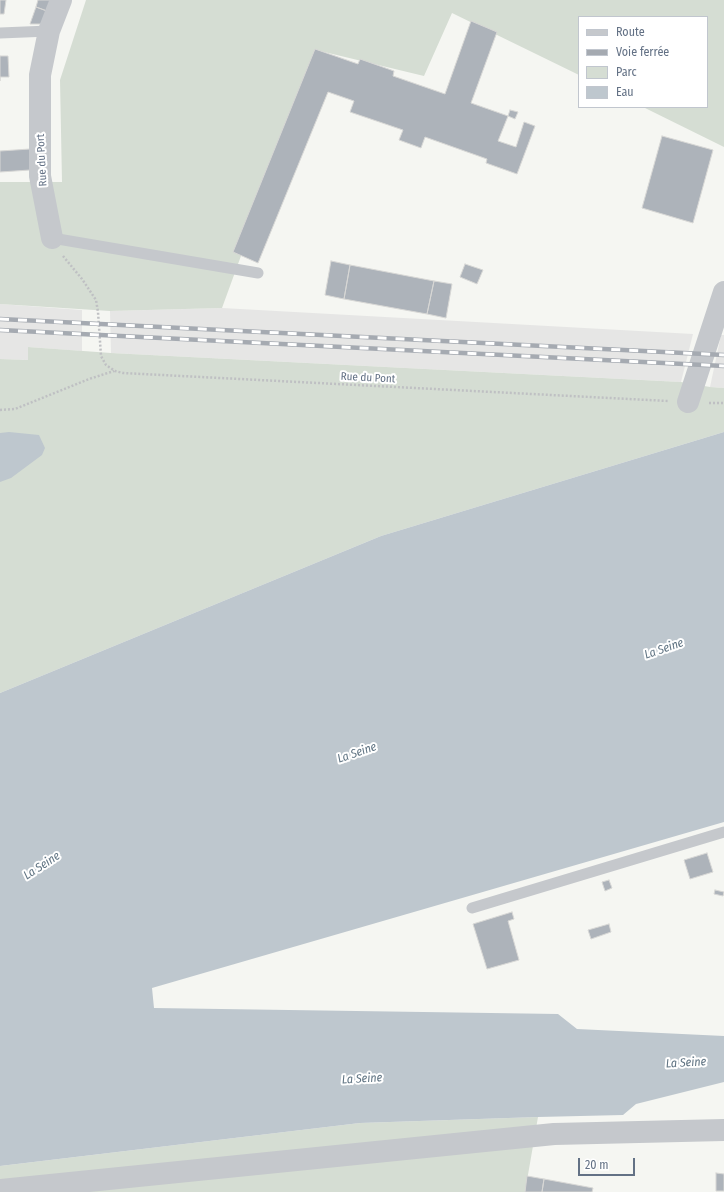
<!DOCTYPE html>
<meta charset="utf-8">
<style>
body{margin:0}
#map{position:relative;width:724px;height:1192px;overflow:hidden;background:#f5f6f2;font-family:"Fira Sans Condensed",sans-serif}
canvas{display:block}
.legend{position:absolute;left:578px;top:16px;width:130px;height:92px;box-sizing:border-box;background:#fff;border:1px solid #c1c6ce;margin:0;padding:5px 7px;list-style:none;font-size:12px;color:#637185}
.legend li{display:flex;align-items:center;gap:8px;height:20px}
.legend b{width:20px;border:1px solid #c1c6ce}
.scale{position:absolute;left:578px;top:1158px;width:57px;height:18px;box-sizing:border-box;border:2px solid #637185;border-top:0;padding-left:5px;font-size:12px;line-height:14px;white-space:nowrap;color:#637185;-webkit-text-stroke:3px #fff;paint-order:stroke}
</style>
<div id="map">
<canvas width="724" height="1192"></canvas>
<ul class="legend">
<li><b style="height:5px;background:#c5c8cc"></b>Route</li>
<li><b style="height:5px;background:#a5aab1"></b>Voie ferrée</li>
<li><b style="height:11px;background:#d5ddd3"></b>Parc</li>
<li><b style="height:11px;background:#bec7ce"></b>Eau</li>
</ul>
<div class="scale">20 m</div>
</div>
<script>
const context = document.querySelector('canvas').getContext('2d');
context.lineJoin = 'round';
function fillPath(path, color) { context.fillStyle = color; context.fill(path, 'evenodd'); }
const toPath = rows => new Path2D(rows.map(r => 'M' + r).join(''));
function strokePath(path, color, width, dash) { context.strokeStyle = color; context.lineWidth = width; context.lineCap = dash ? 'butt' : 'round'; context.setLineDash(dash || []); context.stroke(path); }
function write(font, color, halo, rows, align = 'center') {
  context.font = font + ' "Fira Sans Condensed",sans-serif'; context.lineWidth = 4; context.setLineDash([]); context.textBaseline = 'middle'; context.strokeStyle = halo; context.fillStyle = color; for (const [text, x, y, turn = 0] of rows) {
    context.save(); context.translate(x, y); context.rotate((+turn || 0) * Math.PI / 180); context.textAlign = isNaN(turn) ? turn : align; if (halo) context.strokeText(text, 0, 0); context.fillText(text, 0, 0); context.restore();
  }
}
const built = toPath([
 [0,304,82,310,82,351,28,347,28,360,0,359],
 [222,308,693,334,681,382,111,353,110,311],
 [721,335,724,335,724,388,710,387]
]);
const green = toPath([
 [86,0,724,0,724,147,643,107,707,107,707,17,579,17,579,75,452,13,424,76,316,50,222,308,110,311,0,304,0,182,62,182,60,80],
 [28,347,111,353,681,382,710,387,724,388,724,432,381,536,0,693,0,359,28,360],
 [538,1117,525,1192,0,1192,0,1166,360,1123]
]);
const water = toPath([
 [9,432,39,435,45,448,42,455,11,478,0,482,0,433],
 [724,432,724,822,152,988,154,1008,558,1014,577,1029,724,1036,724,1082,636,1104,623,1115,538,1117,360,1123,0,1166,0,693,381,536]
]);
const building = toPath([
 [0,0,6,0,4,14,0,14,0,0],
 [38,0,51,0,47,11,36,7,38,0],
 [36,7,47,11,43,24,30,24,36,7],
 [471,21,497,32,471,103,508,116,498,141,516,147,524,122,535,126,517,174,486,163,487,159,425,137,421,148,399,140,403,130,350,112,354,101,328,92,258,263,233,252,315,49,358,64,360,59,394,71,393,76,445,94,471,21],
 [0,56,8,56,9,77,0,77,0,81,0,56],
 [510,110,518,112,515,119,508,116,510,110],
 [662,136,713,150,693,223,642,208,662,136],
 [30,149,30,170,0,172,0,151,30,149],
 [331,261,350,265,344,299,325,295,331,261],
 [465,264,483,270,477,284,460,277,465,264],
 [350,265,434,281,427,314,344,299,350,265],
 [434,281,452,284,446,318,427,314,434,281],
 [707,853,713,872,690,879,684,860,707,853],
 [609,880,612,888,605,891,602,882,609,880],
 [715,890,724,892,723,896,714,894,715,890],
 [512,912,514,919,508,921,519,960,487,969,473,924,512,912],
 [609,924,611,932,591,939,588,930,609,924],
 [716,1173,724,1174,724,1191,716,1191,716,1173],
 [527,1176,544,1179,542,1192,525,1192,527,1176],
 [544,1179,593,1188,592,1192,542,1192,544,1179]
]);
const path = toPath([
 [63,256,82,279,96,300,98,312,101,356,106,365,115,371,123,373,668,401],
 [709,403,724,403],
 [0,410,15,409,89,379,114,371]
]);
const lane = toPath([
 [0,33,49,31],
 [52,238,258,273],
 [472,908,724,832]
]);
const street = toPath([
 [52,238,40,176,40,75,49,31,61,0],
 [688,402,724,292],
 [0,1190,554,1134,724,1130]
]);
const rail = toPath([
 [0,319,724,355],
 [0,330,724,366]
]);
const streetNames = [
 ["Rue du Port",42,160,-93],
 ["Rue du Pont",368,378,3]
];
const waterNames = [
 ["La Seine",664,649,-19],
 ["La Seine",357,753,-19],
 ["La Seine",42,866,-33],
 ["La Seine",686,1063,-3],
 ["La Seine",362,1079,-3]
];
fillPath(built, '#e6e6e5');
fillPath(green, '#d5ddd3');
fillPath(water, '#bec7ce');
fillPath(building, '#adb3ba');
strokePath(building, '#d7d7d5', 1);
strokePath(path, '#bfc0c3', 2.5, [2, 2]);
strokePath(lane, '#c5c8cc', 11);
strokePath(street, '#c5c8cc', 22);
strokePath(rail, '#a5aab1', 4.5);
strokePath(rail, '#fff', 3, [9]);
write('11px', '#637185', '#fff', streetNames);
write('italic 12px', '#5f7382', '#fff', waterNames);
</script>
